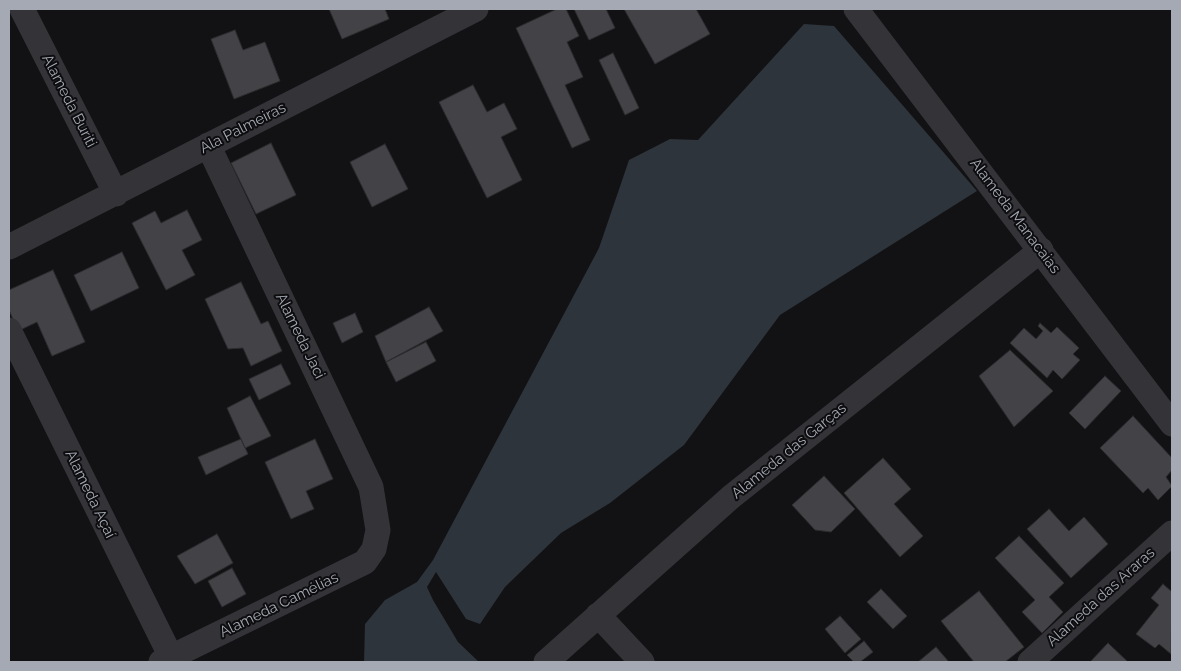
<!DOCTYPE html>
<meta charset="utf-8">
<style>
body{margin:0}
#map{position:relative;width:1181px;height:671px;overflow:hidden;background:#121214;font-family:Raleway,sans-serif}
canvas{display:block}
.frame{position:absolute;inset:0;border:10px solid #a5a9b3;pointer-events:none}
</style>
<div id="map">
<canvas width="1181" height="671"></canvas>
<div class="frame"></div>
</div>
<script>
const context = document.querySelector('canvas').getContext('2d');
context.lineJoin = 'round';
function fillPath(path, color) { context.fillStyle = color; context.fill(path, 'evenodd'); }
const toPath = rows => new Path2D(rows.map(r => 'M' + r).join(''));
function strokePath(path, color, width, dash) { context.strokeStyle = color; context.lineWidth = width; context.lineCap = dash ? 'butt' : 'round'; context.setLineDash(dash || []); context.stroke(path); }
function write(font, color, halo, rows, align = 'center') {
  context.font = font + ' Raleway,sans-serif'; context.lineWidth = 4; context.setLineDash([]); context.textBaseline = 'middle'; context.strokeStyle = halo; context.fillStyle = color; for (const [text, x, y, turn = 0] of rows) {
    context.save(); context.translate(x, y); context.rotate((+turn || 0) * Math.PI / 180); context.textAlign = isNaN(turn) ? turn : align; if (halo) context.strokeText(text, 0, 0); context.fillText(text, 0, 0); context.restore();
  }
}
const water = toPath([
 [804,24,834,26,977,191,780,315,684,445,610,503,561,533,505,587,480,624,466,619,436,572,427,587,433,600,458,642,479,662,364,662,365,624,385,600,417,582,433,560,599,248,629,160,670,139,698,140]
]);
const building = toPath([
 [329,9,385,9,389,19,342,39,329,9],
 [557,9,566,9,579,36,567,42,583,77,565,85,590,140,572,148,516,28,557,9],
 [574,9,606,9,615,28,589,40,574,9],
 [624,9,696,9,710,34,655,64,624,9],
 [235,30,243,50,265,42,280,81,234,99,211,39,235,30],
 [613,53,639,108,625,115,599,60,613,53],
 [473,85,487,112,504,103,517,129,501,137,522,180,487,198,439,102,473,85],
 [271,143,296,195,256,214,231,163,271,143],
 [385,144,408,189,372,207,350,162,385,144],
 [187,210,202,240,182,250,195,275,166,290,132,223,155,211,161,223,187,210],
 [122,252,139,288,91,311,74,275,122,252],
 [53,270,85,342,52,356,37,322,18,331,9,310,9,290,53,270],
 [241,282,261,324,268,321,282,351,251,366,243,348,228,349,205,299,241,282],
 [429,307,443,331,386,362,375,336,429,307],
 [355,313,363,332,342,343,333,323,355,313],
 [1040,323,1051,333,1057,327,1079,348,1073,354,1080,360,1062,379,1053,370,1047,378,1010,343,1024,328,1036,339,1043,331,1038,326,1040,323],
 [426,342,436,361,396,382,386,362,426,342],
 [1010,350,1053,391,1014,427,979,376,1010,350],
 [281,364,291,384,259,400,249,379,281,364],
 [1105,376,1121,391,1085,429,1069,413,1105,376],
 [250,396,271,436,245,448,227,408,250,396],
 [1133,416,1172,458,1172,470,1166,477,1172,486,1158,500,1148,488,1143,493,1100,448,1133,416],
 [241,439,248,454,206,475,198,457,241,439],
 [315,439,333,479,306,491,314,509,291,519,265,462,315,439],
 [883,458,911,489,894,504,923,536,900,557,844,493,883,458],
 [824,476,855,509,831,532,815,530,792,505,824,476],
 [1049,509,1069,531,1084,517,1108,544,1071,578,1027,529,1049,509],
 [217,534,233,563,195,584,177,556,217,534],
 [1019,536,1064,583,1049,597,1063,612,1042,633,1022,612,1035,600,995,558,1019,536],
 [232,568,246,594,222,607,208,581,232,568],
 [1163,584,1172,592,1171,654,1159,644,1155,648,1136,634,1159,605,1151,598,1163,584],
 [881,589,907,616,893,629,867,602,881,589],
 [979,591,1024,647,1005,662,974,662,941,621,979,591],
 [840,616,861,639,845,653,825,629,840,616],
 [864,641,873,652,860,662,854,662,847,655,864,641],
 [1108,643,1128,662,1090,662,1108,643],
 [936,647,949,662,918,662,936,647]
]);
const minor = toPath([
 [22,9,116,194],
 [856,9,1172,424],
 [9,247,476,9],
 [9,330,171,657],
 [598,615,642,662],
 [161,662,365,562,374,549,378,530,371,487,208,145],
 [546,662,731,497,1041,250],
 [1030,662,1172,533]
]);
const streetNames = [
 ["Alameda Buriti",69,101,63],
 ["Ala Palmeiras",243,128,-27],
 ["Alameda Manacaias",1015,216,53],
 ["Alameda Jaci",300,336,64],
 ["Alameda das Garças",789,451,-39],
 ["Alameda Açaí",90,494,64],
 ["Alameda das Araras",1101,597,-42],
 ["Alameda Camélias",279,605,-26]
];
fillPath(water, '#2d343b');
fillPath(building, '#424247');
strokePath(building, '#2d2d30', 1);
strokePath(minor, '#343438', 25);
write('15px', '#a5a9b3', '#0d0d0f', streetNames);
</script>
